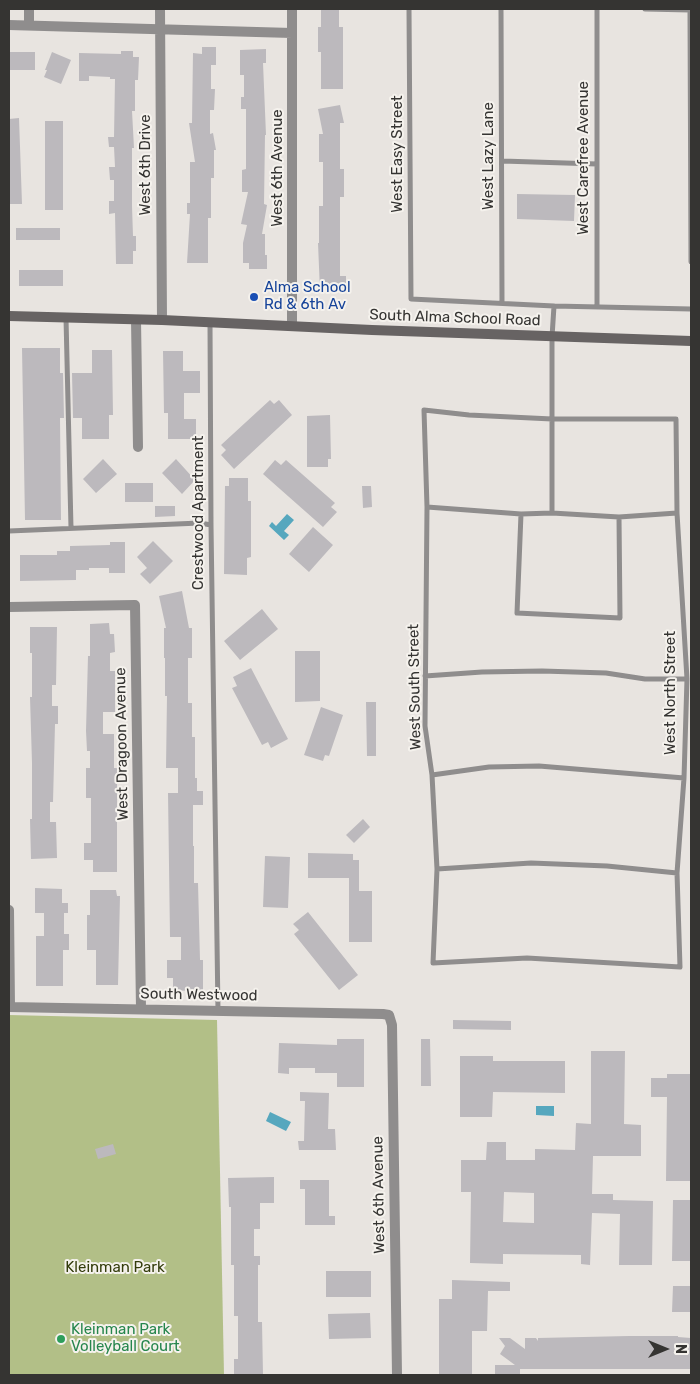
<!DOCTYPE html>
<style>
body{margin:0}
#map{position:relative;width:700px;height:1384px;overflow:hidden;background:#e8e4e0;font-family:Rubik,sans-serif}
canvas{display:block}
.frame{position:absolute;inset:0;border:10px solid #353432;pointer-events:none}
.north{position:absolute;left:640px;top:1324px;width:50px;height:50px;-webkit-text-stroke:4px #f5f2ed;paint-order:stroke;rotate:90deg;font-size:14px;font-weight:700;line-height:20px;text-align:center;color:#353432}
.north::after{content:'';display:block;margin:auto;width:18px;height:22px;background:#353432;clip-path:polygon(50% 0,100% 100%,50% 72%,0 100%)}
</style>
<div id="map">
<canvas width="700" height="1384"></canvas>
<div class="frame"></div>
<div class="north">N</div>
</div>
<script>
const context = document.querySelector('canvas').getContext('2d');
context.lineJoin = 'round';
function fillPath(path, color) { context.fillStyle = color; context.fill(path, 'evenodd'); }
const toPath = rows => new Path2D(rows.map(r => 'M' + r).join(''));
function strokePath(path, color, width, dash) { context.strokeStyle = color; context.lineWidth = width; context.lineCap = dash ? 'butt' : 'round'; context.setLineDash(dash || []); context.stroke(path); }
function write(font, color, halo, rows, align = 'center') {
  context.font = font + ' Rubik,sans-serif'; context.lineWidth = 4; context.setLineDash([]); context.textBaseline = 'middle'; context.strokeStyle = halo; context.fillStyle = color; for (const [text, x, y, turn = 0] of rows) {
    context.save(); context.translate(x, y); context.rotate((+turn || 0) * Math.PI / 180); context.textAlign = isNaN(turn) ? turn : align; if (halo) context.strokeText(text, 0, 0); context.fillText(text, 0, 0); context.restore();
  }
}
const green = toPath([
 [9,1015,217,1020,224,1375,9,1375]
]);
const water = toPath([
 [287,514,294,520,284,531,289,535,284,540,269,526,272,522,276,526],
 [536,1106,554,1106,554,1116,536,1115],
 [270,1112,291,1122,286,1131,266,1121]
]);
const building = toPath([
 [321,9,339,9,339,27,343,27,343,89,321,89,321,52,318,52,318,27,321,27],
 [202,47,216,47,216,65,211,65,211,89,215,89,214,110,210,110,210,134,213,133,216,150,214,150,214,178,211,178,211,218,208,218,208,263,187,263,190,214,187,214,187,203,190,203,190,162,195,162,189,123,192,123,193,53,202,54],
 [266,49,266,63,263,63,266,135,265,135,264,204,267,205,262,234,265,234,265,255,267,255,267,269,249,269,249,263,243,263,243,243,247,225,241,224,248,192,242,192,242,170,246,169,246,109,241,109,241,97,244,97,244,75,240,75,240,50],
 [121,51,133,51,133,57,139,57,138,80,135,80,135,111,132,111,134,148,132,148,132,206,133,236,136,236,136,251,133,251,133,264,116,264,115,213,109,214,109,201,114,201,114,180,110,180,109,167,115,167,114,147,109,147,108,137,114,137,115,79,110,79,110,77,89,76,89,81,79,81,79,53,121,54],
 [9,52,35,52,35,70,9,70],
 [52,52,71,60,61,84,44,77,47,70,45,70],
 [340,105,344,123,340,123,340,169,344,169,344,197,340,197,340,276,346,276,346,291,320,291,318,243,319,243,319,206,323,206,323,162,319,162,319,134,323,134,318,109],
 [19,118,22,204,9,204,9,119],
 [45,121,63,121,63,210,45,210],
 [517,194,575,195,574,221,517,219],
 [16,228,60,228,60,240,16,240],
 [19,270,63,270,63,286,19,286],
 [22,348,60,348,60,373,63,373,64,418,60,418,61,520,25,520],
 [92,350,112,350,113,415,109,415,109,439,82,439,82,418,73,418,72,373,92,373],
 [163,351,183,351,183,371,200,371,200,393,184,393,184,419,196,419,196,439,168,439,168,413,164,413],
 [270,400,274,404,279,400,292,415,234,469,221,455,226,450,221,445],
 [330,415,331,459,328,459,328,467,307,467,307,416],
 [103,459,117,474,96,493,83,479],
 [176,459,195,480,182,494,162,473],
 [275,460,281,465,286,460,335,503,331,507,337,512,323,527,263,474],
 [229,478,248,478,248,501,251,501,251,557,247,558,247,575,224,574,225,486,229,486],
 [125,483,153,483,153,502,125,502],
 [362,486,371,486,372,507,363,508],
 [155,506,175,506,175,516,155,517],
 [313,527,333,545,309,572,289,554],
 [153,541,173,561,150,584,140,574,147,568,137,557],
 [110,542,125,542,125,573,109,573,109,568,89,568,89,570,76,570,76,580,20,581,20,555,57,555,57,551,70,551,70,546,110,545],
 [182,591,189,628,192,628,192,658,188,658,188,703,192,703,192,737,195,737,195,778,197,778,197,791,203,791,203,805,193,805,193,846,194,846,194,883,198,883,200,960,203,960,203,990,173,991,173,978,167,978,167,960,181,960,181,937,170,937,168,793,178,793,178,768,166,768,167,696,165,696,165,658,164,658,164,628,166,628,159,596],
 [262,609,278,629,240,660,224,641],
 [109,623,110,634,114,634,115,652,110,653,110,671,115,671,115,712,103,712,103,734,114,734,114,768,117,768,117,872,93,872,93,860,84,860,84,843,91,843,91,798,86,798,86,768,90,768,90,751,87,751,86,731,88,656,90,656,90,624],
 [30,627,57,627,56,685,52,685,52,706,58,706,58,724,55,724,53,802,50,802,50,822,56,822,57,858,31,859,30,819,32,819,32,763,30,697,32,697,32,653,30,653],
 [295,651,320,651,320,701,295,702],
 [251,668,288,739,271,748,268,742,262,745,232,688,237,686,233,677],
 [366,702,376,702,376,756,367,756],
 [321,707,343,715,329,756,325,755,323,761,304,755],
 [363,819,370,827,354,843,346,835],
 [308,853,353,854,353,860,359,860,359,891,372,891,372,942,349,942,349,878,308,878],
 [265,856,290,857,288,908,263,907],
 [35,888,62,889,62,903,68,903,68,913,64,913,64,934,69,934,69,950,63,950,63,986,36,986,36,936,44,936,44,913,35,913],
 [90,890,116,890,117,896,120,896,118,985,96,985,96,950,87,950,87,915,90,915],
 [308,912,358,975,339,990,294,934,299,930,293,924],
 [453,1020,511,1021,511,1030,453,1029],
 [337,1039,364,1039,364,1087,337,1087,337,1073,315,1073,315,1068,289,1068,289,1074,278,1073,279,1043,337,1045],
 [421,1039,430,1039,431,1086,421,1086],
 [591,1051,625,1051,624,1124,641,1125,641,1156,593,1156,592,1194,613,1194,613,1200,653,1201,652,1265,619,1265,620,1214,592,1213,590,1265,581,1264,581,1255,503,1254,503,1264,470,1263,471,1192,461,1192,461,1160,486,1160,487,1142,506,1142,506,1160,535,1160,535,1149,575,1150,576,1123,591,1124],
 [504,1192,534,1193,534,1223,503,1222],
 [460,1056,493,1056,493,1061,565,1061,565,1093,493,1092,492,1117,460,1117],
 [667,1074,691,1074,691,1181,666,1181,667,1097,651,1097,651,1078,667,1078],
 [300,1092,329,1093,328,1129,335,1129,336,1150,299,1150,298,1141,304,1141,305,1101,300,1101],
 [113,1144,116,1154,98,1159,95,1149],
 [274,1177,274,1203,260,1203,260,1229,254,1229,254,1256,260,1256,260,1265,258,1265,258,1322,262,1322,263,1375,234,1375,234,1359,238,1359,238,1316,234,1316,234,1265,231,1265,231,1207,229,1207,228,1178],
 [300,1180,329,1180,329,1216,335,1216,335,1225,305,1225,305,1189,300,1189],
 [673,1200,691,1200,691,1261,672,1261],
 [326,1271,371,1271,371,1297,326,1297],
 [452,1280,510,1282,510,1291,488,1291,487,1331,472,1331,472,1375,439,1375,439,1299,452,1299],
 [673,1286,691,1286,691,1312,672,1312],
 [370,1313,371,1338,329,1339,328,1314],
 [629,1336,678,1336,678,1337,691,1338,691,1369,520,1369,520,1375,495,1375,495,1365,515,1365,500,1354,505,1346,499,1338,510,1338,525,1349,525,1338,536,1338,538,1341,538,1338]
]);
const service = toPath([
 [409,9,411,299,554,306,691,309],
 [501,9,502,303],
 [597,9,597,307],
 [645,9,690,10,691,262],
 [502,161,597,164],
 [66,318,71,528],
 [210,323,211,525,218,1011],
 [424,410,469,415,552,419,676,419,677,513,687,679,684,778,677,873,680,967,527,958,433,963,437,869,432,775,425,726,427,507,424,410],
 [427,507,521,514,552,513,619,517,677,513],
 [552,513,552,337,554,306],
 [521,514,517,613,620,618,619,517],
 [9,531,200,523,211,525],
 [425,676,482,672,542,671,606,673,645,679,687,679],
 [432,775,489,767,539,766,684,778],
 [437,869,531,863,607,866,677,873]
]);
const minor = toPath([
 [29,9,29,25],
 [160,9,162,320],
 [292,9,292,326],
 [9,25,292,33],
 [136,320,138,447],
 [9,607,135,605,141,1009],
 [9,910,10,1007],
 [9,1007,383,1014,389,1015,392,1025,397,1375]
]);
const secondary = toPath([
 [9,316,162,320,372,330,691,341]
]);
const markers = [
 [254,297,5,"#1a4fb4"],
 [61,1339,5,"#2e9e5b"]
];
const streetNames = [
 ["West Easy Street",398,154,-90],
 ["West Lazy Lane",489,156,-90],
 ["West Carefree Avenue",584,158,-90],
 ["West 6th Drive",146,165,-90],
 ["West 6th Avenue",278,168,-90],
 ["South Alma School Road",455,318,2],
 ["Crestwood Apartment",199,513,-90],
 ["West South Street",415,687,-91],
 ["West North Street",671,693,-90],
 ["West Dragoon Avenue",122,744,-91],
 ["South Westwood",199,995,1],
 ["West 6th Avenue",379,1195,-91]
];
const transitNames = [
 ["Alma School",264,288],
 ["Rd & 6th Av",264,305]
];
const parkNames = [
 ["Kleinman Park",115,1268]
];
const leisureNames = [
 ["Kleinman Park",71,1330],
 ["Volleyball Court",71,1347]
];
fillPath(green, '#b2bf87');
fillPath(water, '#56a7be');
fillPath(building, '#bcb9bd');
strokePath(service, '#8f8d8d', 5);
strokePath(minor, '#8f8d8d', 10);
strokePath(secondary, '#676363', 10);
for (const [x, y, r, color] of markers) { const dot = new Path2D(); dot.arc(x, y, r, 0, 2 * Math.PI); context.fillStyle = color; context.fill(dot); strokePath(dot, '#f5f2ed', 2); }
write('15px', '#353432', '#f5f2ed', streetNames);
write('15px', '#164399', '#f5f2ed', transitNames, 'left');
write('15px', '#333c0b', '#f5f2ed', parkNames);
write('15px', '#27864d', '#f5f2ed', leisureNames, 'left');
</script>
